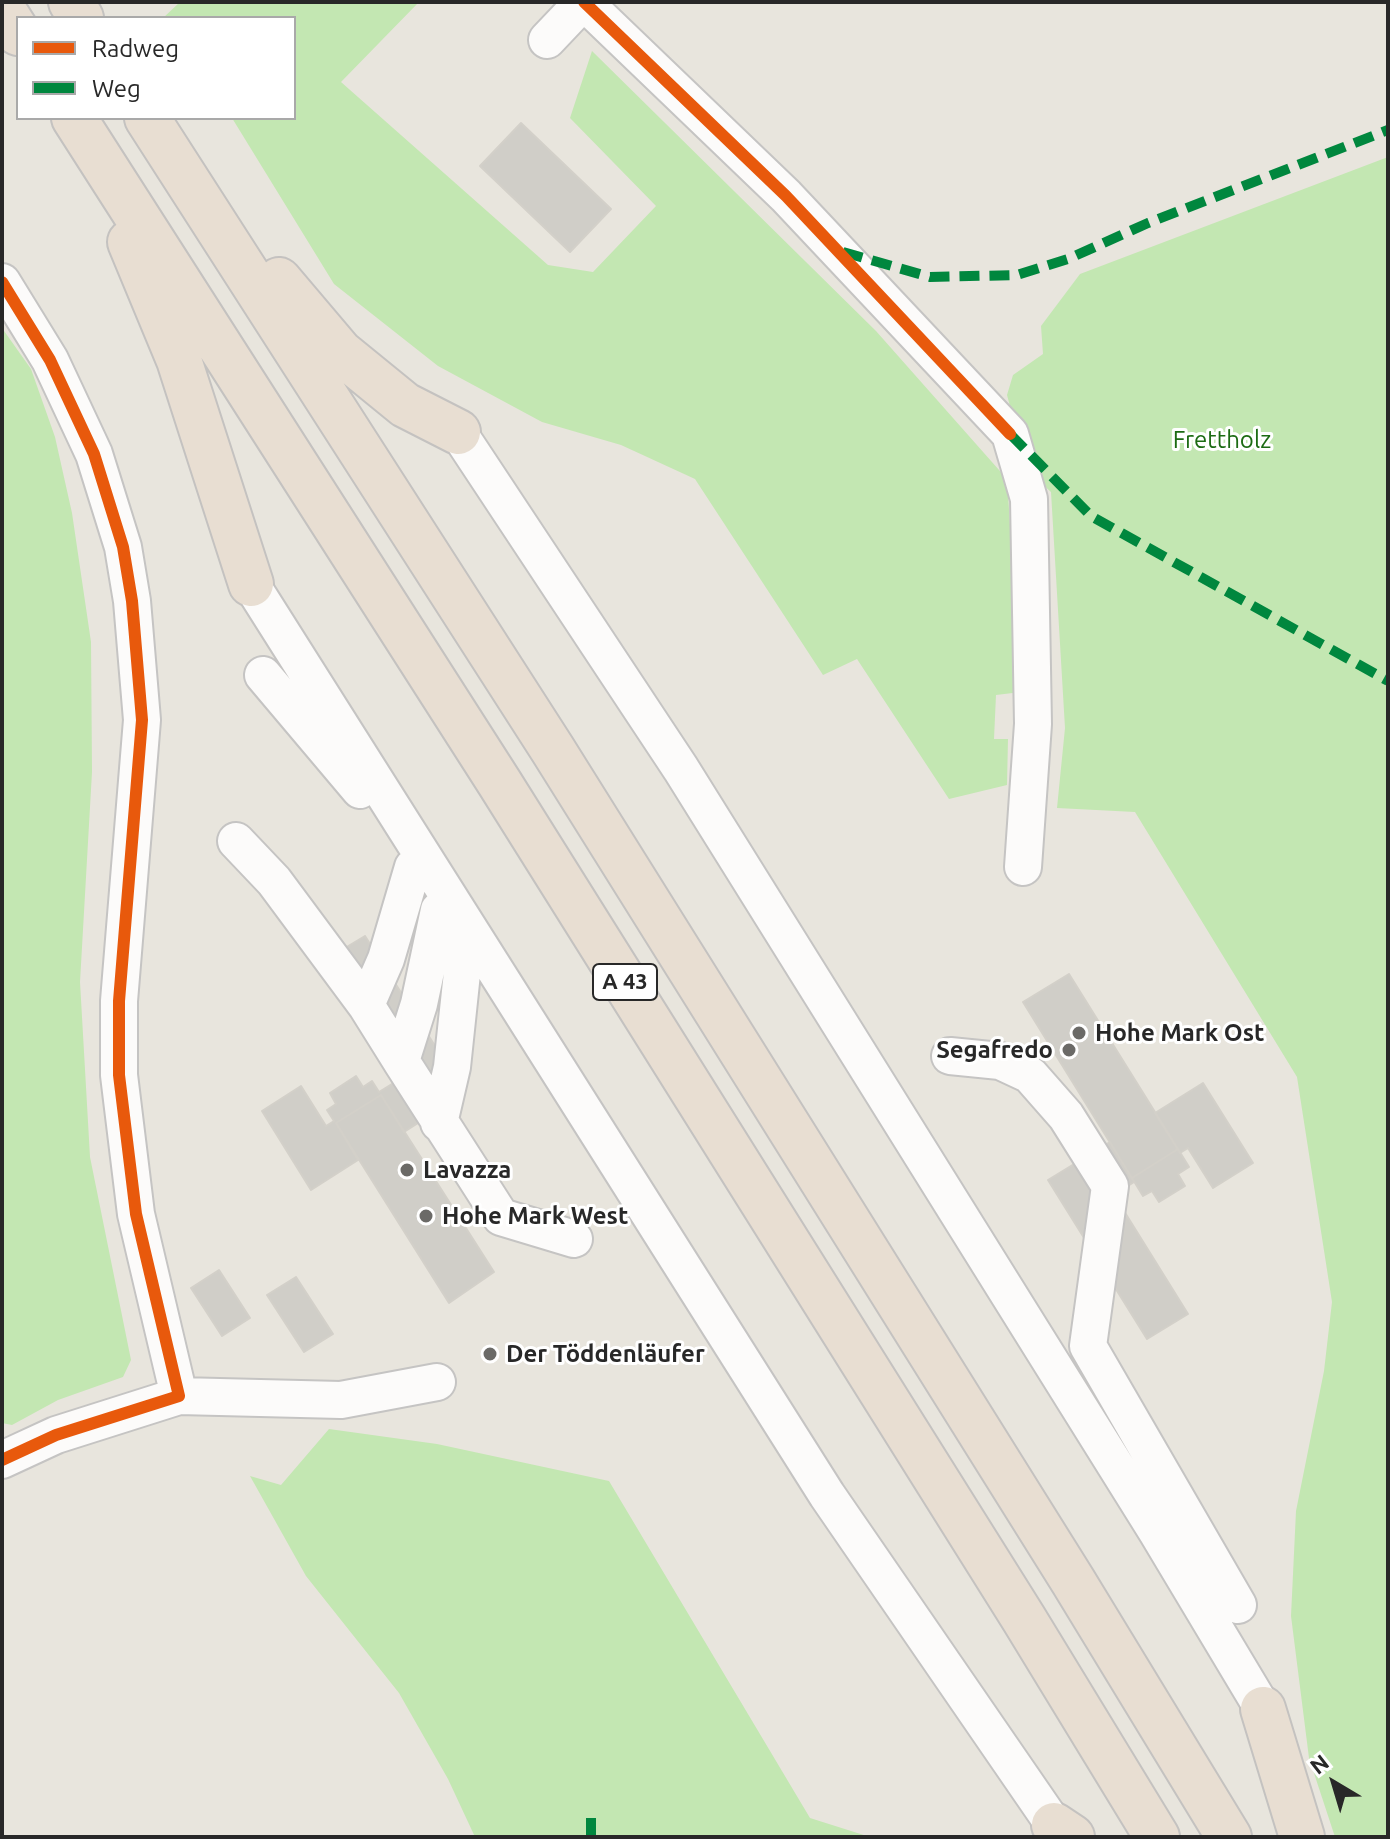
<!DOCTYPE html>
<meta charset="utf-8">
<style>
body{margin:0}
#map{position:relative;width:1390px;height:1839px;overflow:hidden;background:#e8e5dd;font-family:Ubuntu,sans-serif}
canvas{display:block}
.frame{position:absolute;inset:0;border:4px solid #282828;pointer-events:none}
.legend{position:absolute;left:16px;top:16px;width:280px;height:104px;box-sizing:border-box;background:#fff;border:2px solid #a9a9a9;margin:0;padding:10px 14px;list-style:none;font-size:24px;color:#282828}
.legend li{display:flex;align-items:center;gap:16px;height:40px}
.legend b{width:40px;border:2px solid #a9a9a9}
.north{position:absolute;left:1294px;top:1743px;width:80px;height:80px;-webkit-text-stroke:6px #fff;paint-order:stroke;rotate:322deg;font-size:22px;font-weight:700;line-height:32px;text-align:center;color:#282828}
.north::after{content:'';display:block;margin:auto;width:28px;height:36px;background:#282828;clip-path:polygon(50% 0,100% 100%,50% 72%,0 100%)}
</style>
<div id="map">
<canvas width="1390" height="1839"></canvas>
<div class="frame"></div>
<ul class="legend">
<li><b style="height:10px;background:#e8590c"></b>Radweg</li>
<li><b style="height:10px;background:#00873e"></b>Weg</li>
</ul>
<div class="north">N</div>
</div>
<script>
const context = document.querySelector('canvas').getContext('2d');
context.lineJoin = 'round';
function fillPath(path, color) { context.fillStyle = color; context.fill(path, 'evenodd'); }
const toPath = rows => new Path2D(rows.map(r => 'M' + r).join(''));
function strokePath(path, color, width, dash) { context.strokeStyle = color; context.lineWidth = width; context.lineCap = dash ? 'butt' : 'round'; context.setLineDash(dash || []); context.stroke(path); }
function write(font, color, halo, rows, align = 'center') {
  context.font = font + ' Ubuntu,sans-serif'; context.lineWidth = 6; context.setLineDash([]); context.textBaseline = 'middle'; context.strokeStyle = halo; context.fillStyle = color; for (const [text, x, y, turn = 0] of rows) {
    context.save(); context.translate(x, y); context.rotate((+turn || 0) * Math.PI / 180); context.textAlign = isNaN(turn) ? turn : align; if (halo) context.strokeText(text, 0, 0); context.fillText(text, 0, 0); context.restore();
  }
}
const green = toPath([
 [180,2,419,2,341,82,548,265,593,272,656,206,570,118,592,51,876,331,1007,479,1021,692,996,695,994,739,1008,739,1007,785,949,799,857,659,823,675,695,479,621,445,542,422,438,366,334,284,232,118,294,118,294,18,163,18],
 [1388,157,1388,1837,1335,1837,1309,1758,1291,1616,1296,1511,1324,1371,1332,1302,1297,1077,1135,812,1057,808,1065,728,1051,492,1027,470,1007,395,1013,375,1043,354,1041,326,1080,274],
 [2,328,31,369,55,437,72,513,91,642,92,772,80,982,90,1157,131,1360,123,1377,58,1400,12,1425,2,1423],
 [329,1429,437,1444,609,1481,810,1818,870,1837,475,1837,448,1779,399,1693,306,1576,250,1476,281,1485]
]);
const building = toPath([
 [521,123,611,209,570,252,480,166,521,123],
 [365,936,465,1093,404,1132,381,1095,336,1123,358,1160,311,1190,262,1111,301,1086,326,1126,334,1121,327,1110,336,1104,330,1093,356,1076,363,1087,372,1081,379,1092,400,1079,325,960,365,936],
 [1069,974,1178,1149,1132,1178,1023,1002,1069,974],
 [1203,1083,1253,1163,1213,1188,1188,1148,1180,1153,1155,1113,1203,1083],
 [381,1095,494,1272,449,1303,336,1123,381,1095],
 [1110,1142,1134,1182,1114,1195,1188,1314,1147,1339,1048,1180,1110,1142],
 [1178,1149,1189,1167,1178,1174,1185,1186,1159,1202,1152,1191,1143,1196,1132,1178,1178,1149],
 [219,1270,250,1318,222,1336,191,1288,219,1270],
 [296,1277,333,1334,304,1352,267,1295,296,1277]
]);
const minor = toPath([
 [584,2,786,196,1010,434,1029,499,1033,724,1023,867],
 [547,40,583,2],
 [2,282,50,360,94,454,123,547,132,601,142,720,119,1001,119,1075,136,1214,179,1396],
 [458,432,681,769,1157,1532,1263,1709],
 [251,584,827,1495,1054,1825],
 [263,675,360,790],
 [236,841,274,881,366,1005],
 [439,910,419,1004,401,1061,501,1217,574,1239],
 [950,1056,1000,1061,1030,1075,1066,1116,1110,1186,1088,1346,1238,1605],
 [401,1061,366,1005,386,959,413,867],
 [439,1123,452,1067,464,954,444,920],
 [2,1460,56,1435,179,1396,341,1400,437,1382]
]);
const highway = toPath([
 [71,2,81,18],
 [2,8,18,33],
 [74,118,499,782,1024,1619,1157,1837],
 [147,118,553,750,1073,1581,1229,1837],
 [130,242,179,360,251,584],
 [279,280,340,352,405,405,458,432],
 [1263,1709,1302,1837],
 [1054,1825,1072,1837]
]);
const quiet = toPath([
 [843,252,930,277,1017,275,1068,259,1148,223,1388,130],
 [1010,434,1091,516,1388,681],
 [591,1818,591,1837]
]);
const cycleway = toPath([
 [584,2,786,196,1010,434],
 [2,282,50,360,94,454,123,547,132,601,142,720,119,1001,119,1075,136,1214,179,1396,56,1435,2,1460]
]);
const markers = [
 [1079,1033,8,"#6b6a67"],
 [1069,1050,8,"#6b6a67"],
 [407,1170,8,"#6b6a67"],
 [426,1216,8,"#6b6a67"],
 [490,1354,8,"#6b6a67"]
];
const shields = [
 [625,982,64]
];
const shieldNames = [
 ["A 43",625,982]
];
const parkNames = [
 ["Frettholz",1222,440]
];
const poiNames = [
 ["Hohe Mark Ost",1095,1033],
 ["Segafredo",1053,1050,"right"],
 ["Lavazza",423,1170],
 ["Hohe Mark West",442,1216],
 ["Der Töddenläufer",506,1354]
];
fillPath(green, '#c3e7b2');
fillPath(building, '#d0cec8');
strokePath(building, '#d3d0c9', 2);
strokePath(minor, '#c5c4c3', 40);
strokePath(highway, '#c4c2c0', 48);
strokePath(minor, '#fcfbfa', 36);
strokePath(highway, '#e8ded2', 44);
strokePath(quiet, '#00873e', 10, [20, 10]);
strokePath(cycleway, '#e8590c', 12);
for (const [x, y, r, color] of markers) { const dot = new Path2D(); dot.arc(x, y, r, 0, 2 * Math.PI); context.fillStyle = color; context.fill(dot); strokePath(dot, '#fff', 3); }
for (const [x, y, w] of shields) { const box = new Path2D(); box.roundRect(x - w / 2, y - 18, w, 36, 6); context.fillStyle = '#fff'; context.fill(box); strokePath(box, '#282828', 2); }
write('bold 22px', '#282828', null, shieldNames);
write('24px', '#1c6b13', '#fff', parkNames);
write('bold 24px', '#282828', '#fff', poiNames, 'left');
</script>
